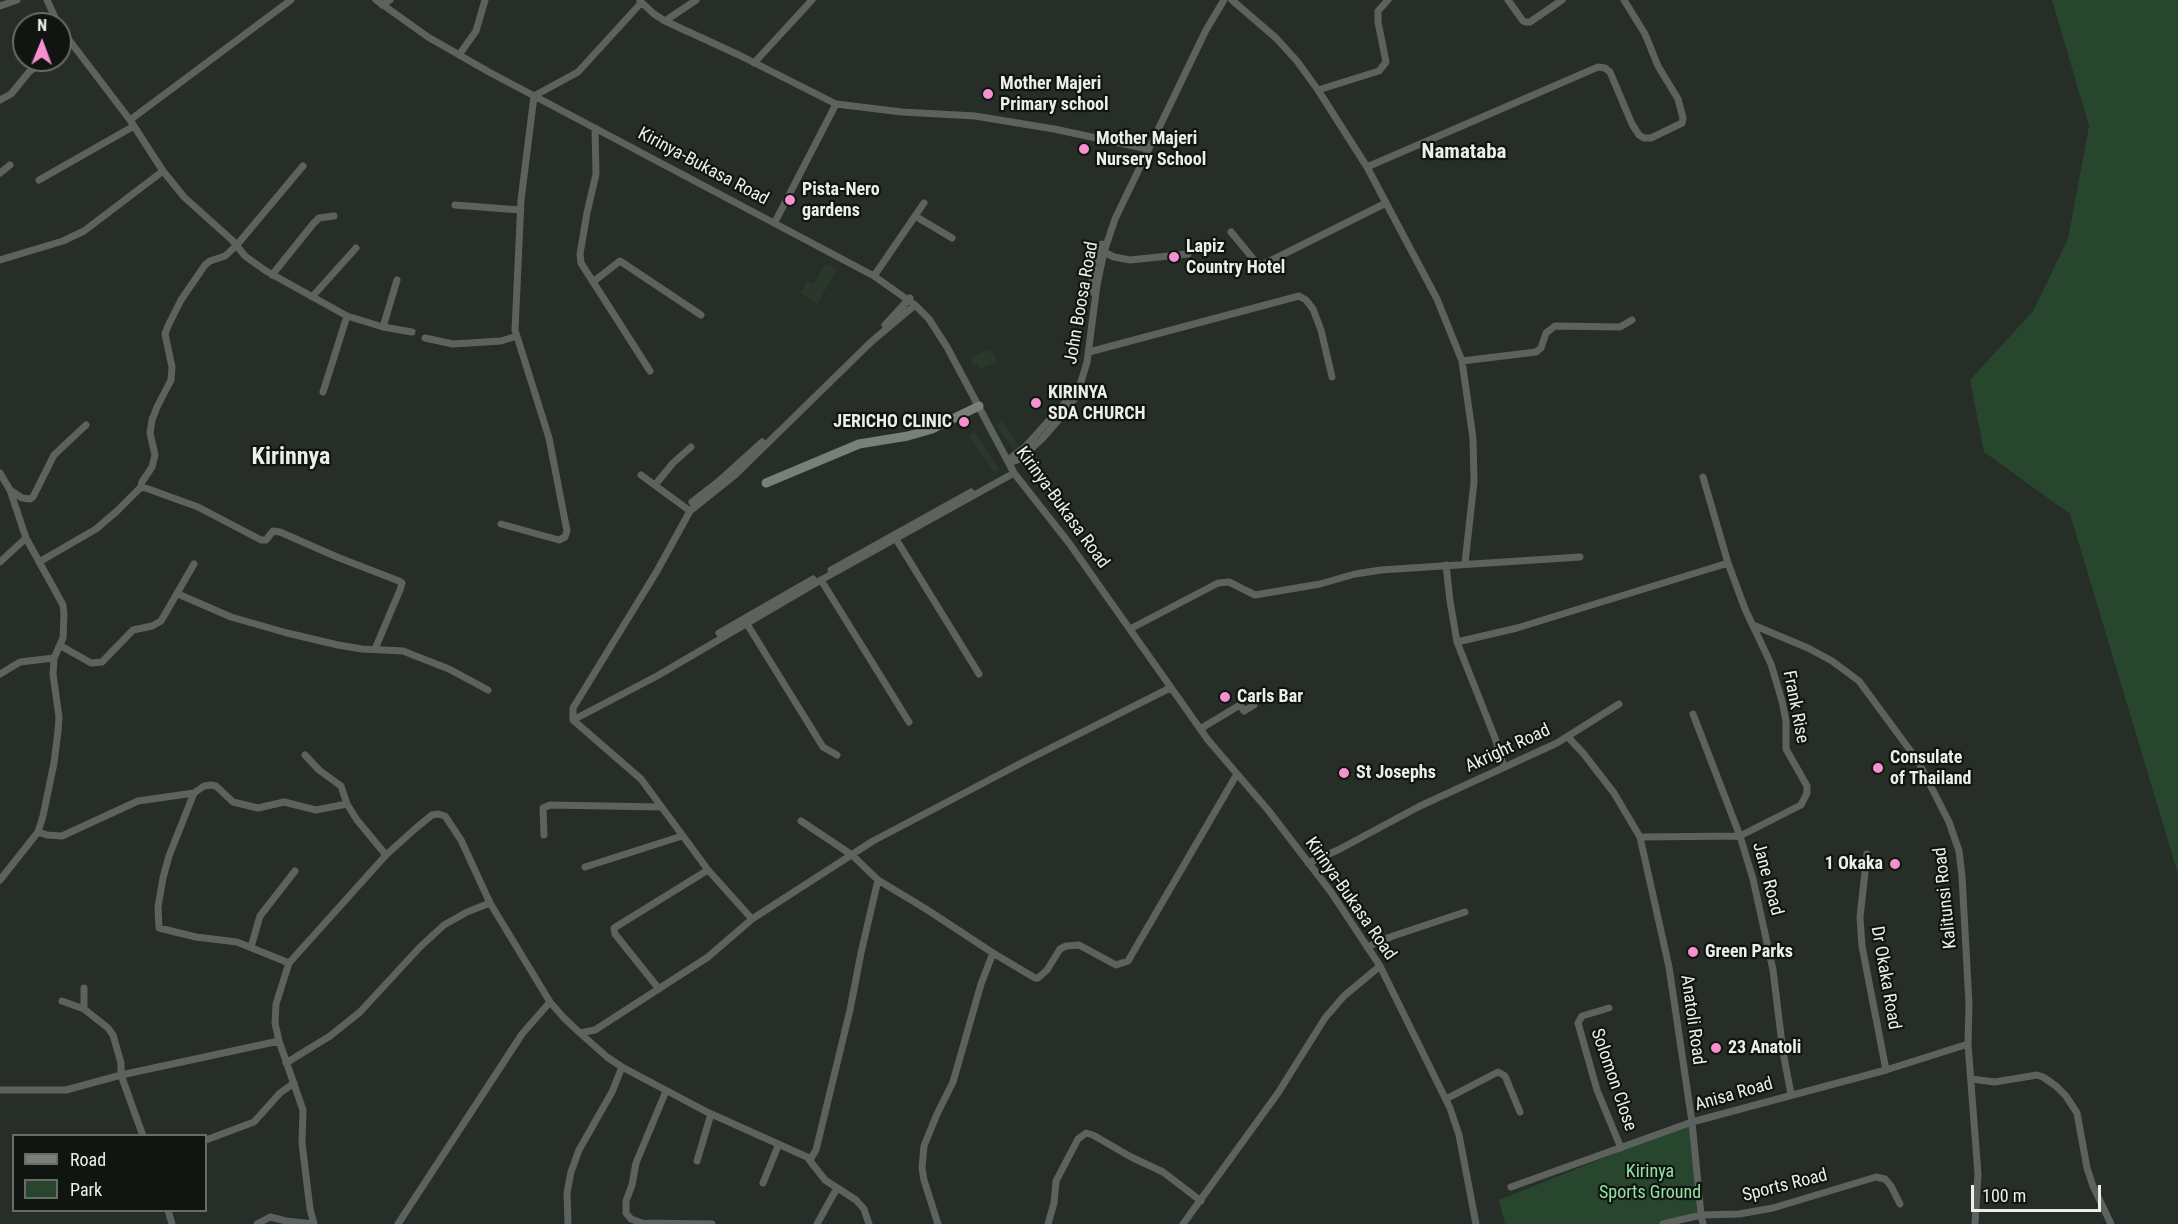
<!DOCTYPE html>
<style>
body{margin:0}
#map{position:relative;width:2178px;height:1224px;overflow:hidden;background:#262e27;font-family:"Roboto Condensed",sans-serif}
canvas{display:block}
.legend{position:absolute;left:12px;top:1134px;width:195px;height:78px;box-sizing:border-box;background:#111512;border:2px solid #686c68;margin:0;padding:8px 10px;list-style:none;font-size:18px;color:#eaefea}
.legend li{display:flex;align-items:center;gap:12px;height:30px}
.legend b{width:30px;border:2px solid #686c68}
.north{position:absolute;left:12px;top:12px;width:60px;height:60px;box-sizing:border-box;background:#111512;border:2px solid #686c68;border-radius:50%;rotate:1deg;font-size:16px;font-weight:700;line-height:24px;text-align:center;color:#eaefea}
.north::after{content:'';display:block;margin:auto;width:21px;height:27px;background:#f690cf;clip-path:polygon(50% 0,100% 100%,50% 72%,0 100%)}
.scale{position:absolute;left:1971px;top:1185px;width:130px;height:27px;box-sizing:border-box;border:3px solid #eaefea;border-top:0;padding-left:8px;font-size:18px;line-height:21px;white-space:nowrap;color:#eaefea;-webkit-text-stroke:4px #111512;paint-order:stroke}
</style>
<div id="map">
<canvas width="2178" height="1224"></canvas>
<ul class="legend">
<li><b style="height:8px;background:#79807a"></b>Road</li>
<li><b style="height:16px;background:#27462d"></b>Park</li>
</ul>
<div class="north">N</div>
<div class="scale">100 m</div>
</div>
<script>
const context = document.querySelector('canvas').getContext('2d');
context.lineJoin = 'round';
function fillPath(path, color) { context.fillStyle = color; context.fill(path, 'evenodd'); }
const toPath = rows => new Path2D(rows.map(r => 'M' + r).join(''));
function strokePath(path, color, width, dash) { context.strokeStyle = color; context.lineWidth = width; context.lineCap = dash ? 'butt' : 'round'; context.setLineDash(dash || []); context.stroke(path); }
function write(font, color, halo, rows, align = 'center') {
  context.font = font + ' "Roboto Condensed",sans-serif'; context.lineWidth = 4.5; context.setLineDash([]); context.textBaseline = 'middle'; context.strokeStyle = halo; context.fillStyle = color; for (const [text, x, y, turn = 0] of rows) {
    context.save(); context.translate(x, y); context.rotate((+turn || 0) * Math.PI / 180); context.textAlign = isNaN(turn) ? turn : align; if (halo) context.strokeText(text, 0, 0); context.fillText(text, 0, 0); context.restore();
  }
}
const built = toPath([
 [826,264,837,270,817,304,800,293,807,281,813,284],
 [991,350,998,362,979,369,978,364,974,366,970,357],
 [1002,420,1019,446,1014,450,996,425],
 [975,432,999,469,995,473,968,436]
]);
const green = toPath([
 [2052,0,2178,0,2178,874,2070,514,1984,452,1970,380,2033,311,2068,239,2089,126],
 [1690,1123,1697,1218,1673,1224,1505,1224,1499,1200]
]);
const street = toPath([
 [47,0,58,24],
 [376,0,428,37,489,72,874,276,915,305,929,319,947,347,1014,473,1069,543,1208,740,1268,810,1331,892,1380,966,1450,1108,1459,1135,1476,1224],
 [1232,0,1276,38,1297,61,1318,90,1367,167,1437,299,1462,361,1473,438,1474,482,1465,563],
 [1508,0,1523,21,1526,22,1530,22,1562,0],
 [640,1,654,14,665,21,739,55,836,104,902,112,975,116,1054,129,1148,149],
 [382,5,390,0],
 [0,6,17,0],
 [665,21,696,0],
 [60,28,130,120,163,171,184,197,233,241,245,256,266,271,347,316,323,392],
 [60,50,70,43],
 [459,55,476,31,485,0],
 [754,63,812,0],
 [1318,90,1379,71,1386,62,1378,22,1378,11,1388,0],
 [0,100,11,94,29,72,45,60],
 [130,120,291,0],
 [595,128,596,174,587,213,580,254,581,263,650,371],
 [1367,167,1598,67,1605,68,1610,72,1632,124,1639,135,1644,138,1651,138,1682,123,1683,118,1678,99,1658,66,1645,34,1624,0],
 [0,173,10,165],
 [39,180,134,126],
 [455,205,520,210],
 [915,216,952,238],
 [775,222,836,104],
 [1231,232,1255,261,1259,264,1264,264,1386,203],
 [1104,252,1114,257,1130,260,1188,254],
 [0,260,63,241,84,231,163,171],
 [272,275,313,224,319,218,334,216],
 [874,276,924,203],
 [593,282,620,261,701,315],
 [1091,292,1094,264,1102,244],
 [312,297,356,248],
 [347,316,383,327,397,280],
 [885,325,910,298],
 [383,327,412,332],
 [425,338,453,344,501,341,517,336],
 [1089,352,1299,296,1306,300,1313,309,1321,330,1332,377],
 [1462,361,1536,352,1541,348,1546,333,1555,326,1620,327,1632,320],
 [1008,460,1025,447,1071,396],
 [1009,463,1020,459,1042,439,1063,415,1077,395,1087,362,1097,285,1104,252,1115,219,1206,30,1224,0],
 [0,473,10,490,26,538,63,605,64,615,63,638,54,658,53,674,59,717,58,731,54,763,43,816,38,832,0,880],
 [641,475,690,511],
 [655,485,673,463,691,447],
 [141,487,142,482,152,467,155,455,150,433,152,420,157,407,171,380,172,367,165,334,168,326,181,300,205,265,210,261,225,256,236,246,303,166],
 [10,490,22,498,30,499,33,497,54,455,86,425],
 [692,502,719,481,762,442],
 [501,524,559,540,565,537,567,531,549,438,515,330,521,200,534,96,578,72,641,3],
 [896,539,979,674],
 [0,562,26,538],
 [39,562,96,529,117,511,139,489,143,487,198,507,261,540,266,540,273,531,280,532,337,557,399,581,402,583,400,590,375,649],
 [1446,565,1450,601,1457,642,1495,738,1504,767],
 [831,570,971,492],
 [821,580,909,722],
 [178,594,231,617,287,633,338,645,362,649,403,651,449,669,488,690],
 [747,624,823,747,837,755],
 [1753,625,1808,648,1832,661,1859,681,1918,761,1949,822,1959,851,1962,876,1969,1004,1968,1044,1978,1174,1975,1224],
 [1130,629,1218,583,1229,582,1255,595,1320,584,1355,574,1381,570,1580,557],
 [719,633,813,579],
 [1457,642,1517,628,1728,563],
 [61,646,91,663,102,662,133,630,152,626,161,621,194,564],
 [0,674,20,662,54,658],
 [1693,714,1740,836,1753,879,1773,970,1783,1052,1791,1094],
 [573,720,657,676,821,580,1014,473],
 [1200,729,1240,705,1244,711,1254,705],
 [1568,737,1583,753,1614,793,1640,837,1669,967,1692,1122,1701,1215,1703,1224],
 [305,755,319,770,341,786,347,804,357,820,386,855],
 [194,793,169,856,163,878,158,907,159,928,196,937,237,942,289,963],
 [801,821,852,855,878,880,926,909,993,953,1035,978,1038,978,1047,970,1060,949,1066,946,1079,945,1116,965,1128,961,1237,774],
 [38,832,47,835,62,836,138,801,194,793,204,786,211,785,216,786,233,802,258,808,284,802,316,810,347,804],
 [544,835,543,808,550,805,661,807],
 [1640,837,1740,836,1801,805,1807,793,1807,786,1786,749,1786,721,1782,701,1771,664,1745,609,1728,563,1703,477],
 [1867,854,1860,917,1862,946,1886,1070],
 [1308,863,1338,850,1420,806,1557,743,1619,704],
 [585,867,682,836],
 [752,919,708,870,641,779,573,720,573,708,657,571,690,511,735,475,871,342,915,305],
 [251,947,260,916,295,871],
 [1367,947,1393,936,1465,912],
 [84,988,84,1009],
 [659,989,615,934,614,928,708,870],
 [62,1001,84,1009,108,1028,113,1035,121,1063,121,1075,279,1041,275,1023,276,1004,289,963,386,855,416,828,432,815,438,814,445,816,461,840,490,903,550,1002,564,1018,580,1033,595,1030,708,957,752,919,873,841,1027,760,1170,688],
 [1609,1008,1582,1016,1578,1023,1597,1090,1621,1148],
 [580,1033,607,1057,622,1067,707,1112,807,1157,825,1180,856,1200,864,1209,869,1224],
 [279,1041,303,1110,302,1143,310,1209,314,1224],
 [286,1063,330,1036,360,1012,420,947,444,925,467,912,490,903],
 [1971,1079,1995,1082,2037,1075,2043,1077,2056,1086,2066,1096,2077,1113,2087,1168,2093,1186,2111,1224],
 [0,1090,66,1090,121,1075,143,1136],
 [666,1091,636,1163,632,1185,626,1201,626,1213,631,1219,642,1223,712,1224],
 [1446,1099,1498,1072,1505,1076,1520,1112],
 [206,1140,254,1122,280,1093,294,1083],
 [810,1160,816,1150,850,1010,861,953,878,880],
 [697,1161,711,1114],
 [763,1183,778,1146],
 [1511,1187,1692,1122,1886,1070,1968,1044],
 [168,1210,172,1224],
 [257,1224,270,1217,286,1221,314,1224],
 [398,1224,522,1034,550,1002],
 [568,1224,567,1193,571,1172,579,1150,612,1092,622,1067],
 [817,1224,837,1188],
 [938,1224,924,1180,922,1168,924,1146,937,1114,953,1082,981,984,993,953],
 [1048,1224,1054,1203,1056,1181,1078,1139,1086,1133,1093,1135,1131,1157,1163,1172,1201,1201],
 [1183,1224,1278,1093,1325,1018,1344,996,1380,966],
 [1663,1224,1701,1215,1739,1214,1773,1208,1876,1177,1885,1179,1891,1186,1900,1204]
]);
const secondary = toPath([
 [766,483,859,444,908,436,932,429,979,406]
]);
const markers = [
 [988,94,6,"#f690cf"],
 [1084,149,6,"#f690cf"],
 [790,200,6,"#f690cf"],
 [1174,257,6,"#f690cf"],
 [1036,403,6,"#f690cf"],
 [964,422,6,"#f690cf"],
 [1225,697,6,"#f690cf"],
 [1878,768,6,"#f690cf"],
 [1344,773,6,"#f690cf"],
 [1895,864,6,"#f690cf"],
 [1693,952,6,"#f690cf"],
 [1716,1048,6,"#f690cf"]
];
const poiNames = [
 ["Mother Majeri",1000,84],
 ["Primary school",1000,105],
 ["Mother Majeri",1096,139],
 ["Nursery School",1096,160],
 ["Pista-Nero",802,190],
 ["gardens",802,211],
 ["Lapiz",1186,247],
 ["Country Hotel",1186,268],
 ["KIRINYA",1048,393],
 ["SDA CHURCH",1048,414],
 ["JERICHO CLINIC",952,422,"right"],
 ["Carls Bar",1237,697],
 ["Consulate",1890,758],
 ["of Thailand",1890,779],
 ["St Josephs",1356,773],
 ["1 Okaka",1883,864,"right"],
 ["Green Parks",1705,952],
 ["23 Anatoli",1728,1048]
];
const streetNames = [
 ["Kirinya-Bukasa Road",703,167,28],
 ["John Boosa Road",1082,303,-80],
 ["Kirinya-Bukasa Road",1062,508,54],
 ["Frank Rise",1795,707,79],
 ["Akright Road",1508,749,-25],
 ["Jane Road",1767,879,75],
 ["Kalitunsi Road",1946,898,-96],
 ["Kirinya-Bukasa Road",1350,899,55],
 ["Dr Okaka Road",1885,978,80],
 ["Anatoli Road",1692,1020,82],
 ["Solomon Close",1613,1080,71],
 ["Anisa Road",1734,1095,-16],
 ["Sports Road",1785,1186,-14]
];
const parkNames = [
 ["Kirinya",1650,1172],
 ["Sports Ground",1650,1193]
];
const quarterNames = [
 ["Namataba",1464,153]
];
const districtNames = [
 ["Kirinnya",291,458]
];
fillPath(built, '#2a382c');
fillPath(green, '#27462d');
strokePath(street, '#5e625e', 7);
strokePath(secondary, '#79807a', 9);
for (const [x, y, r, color] of markers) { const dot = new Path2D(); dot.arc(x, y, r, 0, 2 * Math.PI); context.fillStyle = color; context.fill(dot); strokePath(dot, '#111512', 2); }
write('bold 18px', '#eaefea', '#111512', poiNames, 'left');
write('18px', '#eaefea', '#111512', streetNames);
write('18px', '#95e1a2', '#111512', parkNames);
write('bold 21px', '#eaefea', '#111512', quarterNames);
write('bold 24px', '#eaefea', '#111512', districtNames);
</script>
